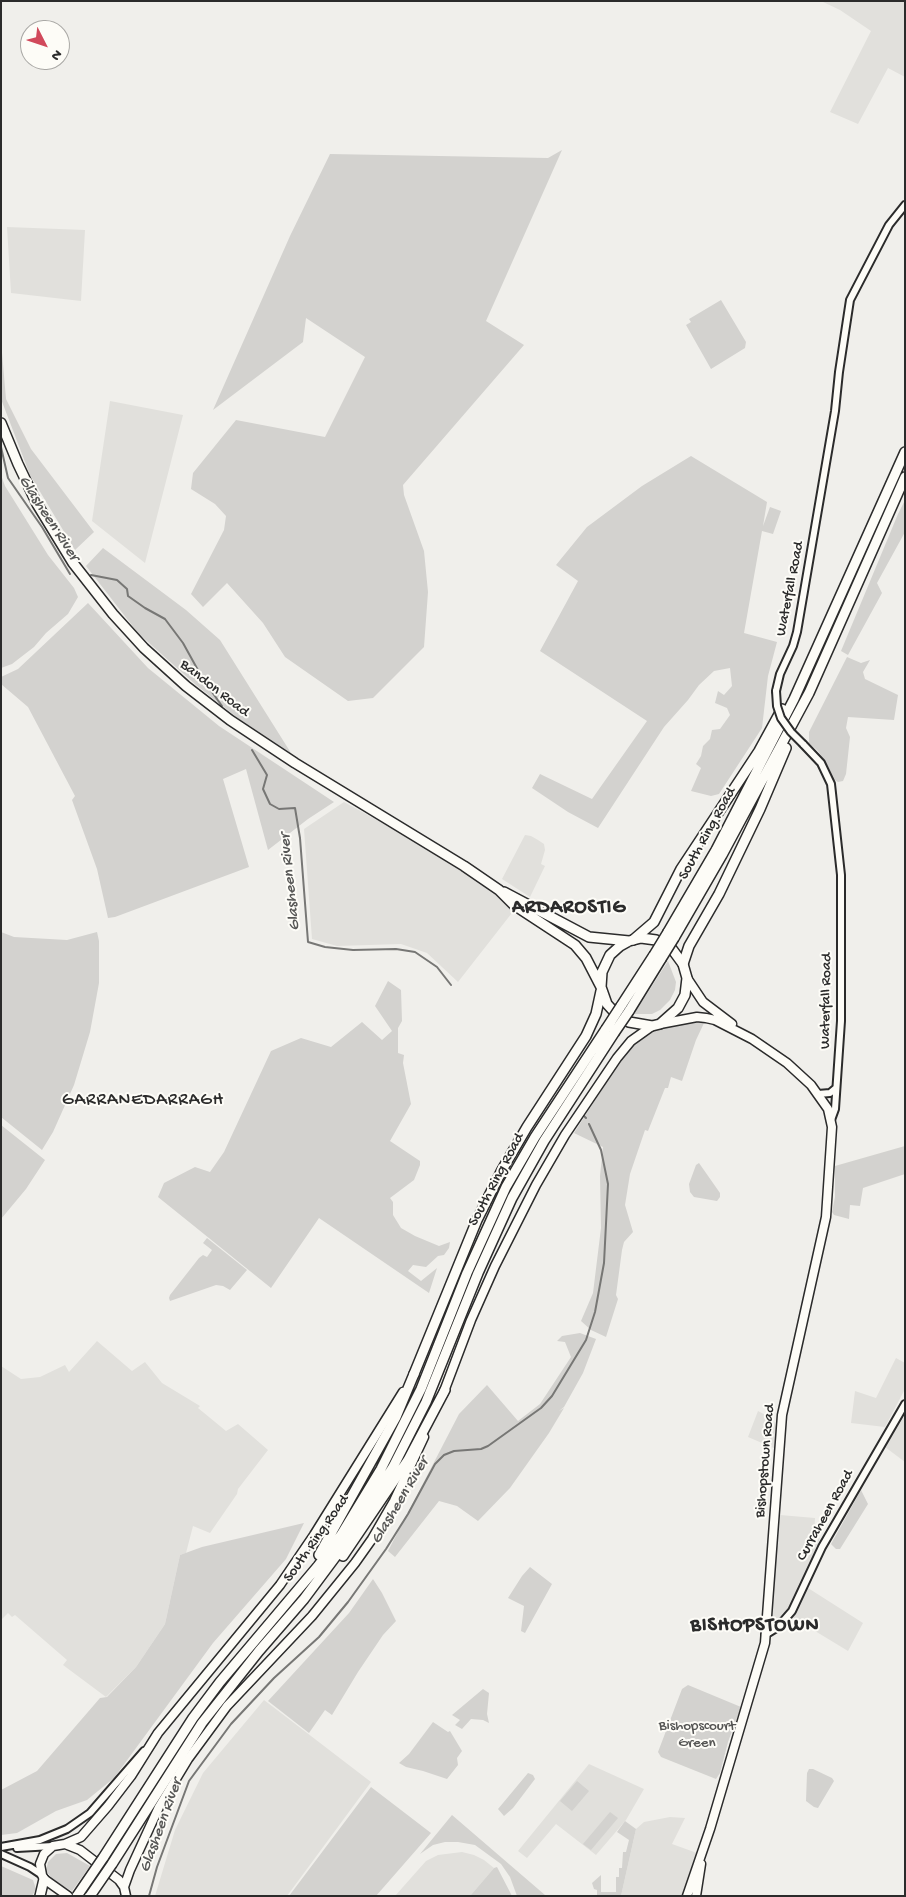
<!DOCTYPE html>
<style>
body{margin:0}
#map{position:relative;width:906px;height:1897px;overflow:hidden;background:#f0efeb;font-family:"Gochi Hand",sans-serif}
canvas{display:block}
.frame{position:absolute;inset:0;border:2px solid #2b2b2b;pointer-events:none}
.north{position:absolute;left:20px;top:20px;width:50px;height:50px;box-sizing:border-box;background:#fdfcf7;border:1px solid #a9a8a5;border-radius:50%;rotate:131deg;font-size:14px;font-weight:700;line-height:20px;text-align:center;color:#2b2b2b}
.north::after{content:'';display:block;margin:auto;width:18px;height:22px;background:#d1495b;clip-path:polygon(50% 0,100% 100%,50% 72%,0 100%)}
</style>
<div id="map">
<canvas width="906" height="1897"></canvas>
<div class="frame"></div>
<div class="north">N</div>
</div>
<script>
const context = document.querySelector('canvas').getContext('2d');
context.lineJoin = 'round';
function fillPath(path, color) { context.fillStyle = color; context.fill(path, 'evenodd'); }
const toPath = rows => new Path2D(rows.map(r => 'M' + r).join(''));
function strokePath(path, color, width, dash) { context.strokeStyle = color; context.lineWidth = width; context.lineCap = dash ? 'butt' : 'round'; context.setLineDash(dash || []); context.stroke(path); }
function write(font, color, halo, rows, align = 'center') {
  context.font = font + ' "Gochi Hand",sans-serif'; context.lineWidth = 4; context.setLineDash([]); context.textBaseline = 'middle'; context.strokeStyle = halo; context.fillStyle = color; for (const [text, x, y, turn = 0] of rows) {
    context.save(); context.translate(x, y); context.rotate((+turn || 0) * Math.PI / 180); context.textAlign = isNaN(turn) ? turn : align; if (halo) context.strokeText(text, 0, 0); context.fillText(text, 0, 0); context.restore();
  }
}
const built = toPath([
 [821,1,905,1,905,77,888,68,858,124,830,112,871,31,840,10],
 [7,227,85,230,81,301,11,293],
 [110,401,183,415,145,563,92,521],
 [344,802,452,861,515,909,458,982,427,953,401,944,337,946,312,939,304,829],
 [525,835,531,836,538,840,544,844,545,850,541,864,545,866,530,897,502,879],
 [97,1341,132,1371,145,1362,162,1383,200,1406,198,1408,226,1431,238,1424,268,1450,238,1489,237,1494,210,1533,193,1526,186,1553,180,1555,165,1624,136,1667,106,1697,63,1665,67,1660,15,1615,12,1617,8,1613,1,1620,1,1366,21,1379,40,1377,65,1365,69,1372],
 [896,1358,905,1363,905,1389,885,1427,851,1423,855,1391,876,1398],
 [758,1411,773,1419,776,1426,776,1449,748,1437],
 [905,1415,905,1462,885,1447],
 [780,1515,815,1518,814,1536,820,1538,803,1580,808,1588,863,1623,848,1651,792,1617,787,1610,773,1624,773,1619,770,1620,776,1546,778,1546],
 [264,1700,371,1782,287,1896,155,1896,175,1830,203,1773],
 [589,1764,644,1789,626,1820,596,1855,556,1824,527,1858,518,1851],
 [670,1817,685,1818,672,1844,697,1853,684,1896,621,1896,636,1829,644,1822],
 [462,1852,474,1855,484,1860,494,1868,470,1896,395,1896,426,1861,438,1855]
]);
const green = toPath([
 [562,150,486,321,524,345,403,485,404,495,424,551,428,592,424,647,373,698,348,701,285,657,263,623,227,583,203,607,191,594,224,530,226,516,215,504,191,489,193,473,236,420,325,437,365,357,306,318,303,342,213,410,290,236,330,154,548,158],
 [721,300,746,342,745,348,711,369,686,325,691,322,689,319],
 [1,341,6,399,31,449,94,532,75,550,30,475,1,399],
 [691,456,767,502,763,526,770,507,781,511,773,534,762,531,744,633,777,642,768,676,762,728,719,794,711,796,691,791,701,768,696,764,701,756,703,746,710,739,712,730,720,729,730,715,727,708,715,703,718,691,724,695,732,686,730,668,714,671,699,685,688,700,664,727,598,828,568,812,532,788,540,774,592,799,647,721,540,651,578,581,556,565,587,527,642,486],
 [1,475,5,486,48,555,74,588,78,597,68,614,46,633,34,647,12,664,1,668],
 [905,500,905,532,877,583,882,593,848,655,841,651,898,514],
 [103,548,186,610,220,640,291,753,239,719,196,685,138,633,86,566],
 [88,603,148,668,219,726,334,802,308,819,268,850,246,769,223,779,249,867,115,917,108,918,97,869,72,800,75,796,28,707,1,684,1,677,18,669],
 [847,657,861,663,870,660,863,672,865,679,898,695,894,720,848,717,846,728,850,737,846,774,843,781,838,782,833,779,829,768,818,751,809,743,809,732],
 [1,932,14,937,67,940,97,932,99,941,99,983,90,1032,74,1085,53,1132,42,1150,1,1117],
 [668,961,676,982,675,990,670,1000,660,1010,652,1014,634,1014],
 [388,981,401,990,402,1021,398,1028,398,1053,404,1055,403,1063,411,1104,390,1141,420,1161,420,1165,414,1180,390,1198,393,1202,393,1215,401,1228,415,1236,439,1246,450,1242,449,1248,444,1255,438,1256,426,1267,413,1265,408,1271,421,1281,437,1268,429,1293,319,1218,271,1288,158,1197,164,1183,195,1167,210,1172,224,1152,271,1051,301,1038,331,1047,362,1022,382,1040,392,1031,375,1006],
 [699,1021,704,1023,696,1040,682,1081,671,1077,668,1088,665,1088,648,1131,645,1130,630,1174,625,1205,633,1232,624,1242,622,1250,616,1295,618,1299,606,1337,591,1330,581,1321,593,1293,601,1228,600,1176,603,1147,574,1133,626,1052,634,1045,650,1033,673,1025],
 [1,1125,45,1160,26,1189,1,1219],
 [905,1146,905,1174,863,1188,860,1206,850,1205,849,1219,834,1215,832,1212,835,1197,835,1166],
 [699,1163,720,1193,720,1197,717,1201,694,1197,690,1192,689,1184,696,1165],
 [207,1238,247,1270,230,1290,223,1286,216,1285,170,1301,169,1298,170,1295,199,1258,203,1255,207,1257,212,1250,203,1243],
 [580,1333,596,1339,583,1373,564,1407,559,1411,564,1408,549,1433,510,1488,478,1521,457,1506,439,1501,395,1557,388,1551,459,1414,487,1385,518,1421,540,1404,571,1357,565,1342,557,1341,562,1336],
 [861,1490,868,1504,840,1549,836,1549,831,1544],
 [304,1523,286,1559,213,1643,114,1778,87,1800,56,1811,17,1833,1,1835,1,1790,37,1771,100,1698,107,1697,136,1667,165,1624,180,1555,202,1547],
 [530,1567,552,1584,525,1633,521,1631,524,1606,508,1598,522,1576],
 [373,1579,382,1593,396,1621,383,1635,358,1672,332,1715,325,1710,309,1733,268,1701,349,1613],
 [688,1685,741,1707,728,1742,720,1773,716,1779,661,1757,658,1752,682,1689],
 [483,1689,489,1693,487,1714,489,1723,483,1720,471,1719,462,1729,455,1725,460,1720,452,1715],
 [433,1722,448,1732,450,1731,462,1751,457,1758,458,1765,447,1779,423,1771,406,1767,399,1763,409,1754],
 [809,1769,813,1769,832,1778,834,1781,818,1808,814,1807,806,1801,807,1773],
 [528,1773,533,1775,535,1779,513,1808,504,1816,498,1809],
 [577,1781,589,1791,572,1811,560,1801],
 [371,1787,431,1833,376,1896,289,1896],
 [610,1812,618,1818,591,1850,583,1844],
 [452,1815,545,1895,545,1896,517,1896,510,1877,501,1864,475,1845,458,1842,445,1842,433,1845,420,1854],
 [625,1821,636,1829,621,1896,597,1896,597,1890,594,1889,592,1883,601,1875,601,1892,616,1892,616,1877,619,1877,619,1868,622,1868,623,1852,626,1852,629,1840,617,1832],
 [67,1853,90,1866,72,1891,54,1881,46,1871,48,1862,56,1854],
 [1,1866,33,1880,36,1889,32,1896,1,1896],
 [497,1867,512,1896,470,1896,494,1868]
]);
const stream = toPath([
 [1,447,8,478,42,527,70,574],
 [91,575,117,580,127,589,128,596,145,608,165,619,183,643,204,681,222,706],
 [252,750,267,775,263,789,270,804,279,809,295,808,300,838,308,942,325,947,353,950,396,949,415,952,437,967,451,985],
 [583,1115,586,1118],
 [149,1896,157,1867,189,1781,231,1724,274,1678,319,1637,348,1602,386,1549,408,1514,435,1464,444,1455,454,1451,481,1449,488,1446,541,1408,552,1396,586,1340,595,1312,604,1263,608,1184,601,1150,589,1124]
]);
const tertiary = toPath([
 [776,691,780,674,793,646,797,632,835,411,839,372,850,300,889,225,905,205],
 [803,744,821,763,831,784,841,875,841,1021,835,1109,831,1120],
 [818,1094,830,1093,836,1088],
 [765,1635,778,1627,792,1611,822,1547,905,1404],
 [1,1847,40,1840,67,1829,90,1813,144,1751],
 [17,1848,53,1846],
 [1,1854,30,1867,42,1875]
]);
const secondary = toPath([
 [687,978,703,1002,732,1024],
 [660,1024,697,1017,706,1018,715,1020,752,1039,787,1063,811,1085,828,1109,832,1127,826,1217,782,1415,765,1643,710,1829,687,1896],
 [443,1394,471,1320,495,1266,536,1185,565,1135,617,1058,631,1041,652,1026],
 [65,1844,81,1837,108,1806,131,1776,158,1733,280,1585,314,1535,403,1392],
 [124,1887,130,1870,159,1807,188,1759,227,1706,312,1616,355,1563,372,1539,394,1501,424,1437],
 [68,1896,44,1879,42,1875,40,1864,44,1854,53,1846,65,1844,80,1850,119,1880,124,1887,126,1896],
 [696,1896,701,1864]
]);
const primary = toPath([
 [1,423,18,464,37,504,73,563,113,614,144,648,186,686,230,720,295,763,464,866,499,890,514,905,575,945,586,958,601,987],
 [504,892,589,937,629,941],
 [641,938,656,940,672,949,683,964,687,978,685,995,678,1008,660,1024,652,1026,629,1022,617,1015,607,1004,601,987,602,972,610,955,620,946,629,941,641,938],
 [414,1374,477,1220,502,1170,527,1127,586,1036,596,1014,601,991]
]);
const trunk = toPath([
 [668,932,716,850,794,699,905,452],
 [674,938,722,855,809,693,905,477],
 [633,940,654,922,681,869,759,751,782,709],
 [683,964,689,946,719,894,760,809,786,748],
 [621,1006,654,955],
 [629,1011,661,959],
 [319,1555,396,1417,414,1374],
 [343,1556,408,1460,445,1390],
 [103,1858,193,1718,220,1682,318,1566,341,1535,381,1469,421,1389,467,1273,506,1187,535,1137,606,1029],
 [112,1864,202,1723,259,1651,304,1599,336,1556,393,1467,426,1402,478,1273,512,1198,544,1141,614,1033],
 [40,1896,44,1879]
]);
const tertiaryBridge = toPath([
 [776,691,777,706,781,718,791,732,803,744]
]);
const trunkBridge = toPath([
 [654,955,668,932],
 [661,959,674,938],
 [606,1029,621,1006],
 [614,1033,629,1011],
 [77,1896,103,1858],
 [90,1896,112,1864]
]);
const streetNames = [
 ["Waterfall Road",791,589,-79],
 ["Bandon Road",214,689,38],
 ["South Ring Road",708,834,-61],
 ["Waterfall Road",827,1001,-89],
 ["South Ring Road",497,1180,-62],
 ["Bishopstown Road",766,1461,-85],
 ["Curraheen Road",826,1516,-61],
 ["South Ring Road",317,1539,-55]
];
const parkNames = [
 ["Bishopscourt",697,1727],
 ["Green",697,1744]
];
const waterNames = [
 ["Glasheen River",48,519,57],
 ["Glasheen River",291,882,-96],
 ["Glasheen River",401,1501,-59],
 ["Glasheen River",162,1826,-70]
];
const quarterNames = [
 ["GARRANEDARRAGH",143,1101]
];
const districtNames = [
 ["ARDAROSTIG",569,909],
 ["BISHOPSTOWN",755,1627]
];
fillPath(built, '#e1e0dc');
fillPath(green, '#d3d2cf');
strokePath(stream, '#777775', 2);
strokePath(tertiary, '#2b2b2b', 10);
strokePath(secondary, '#2b2b2b', 11);
strokePath(primary, '#2b2b2b', 12);
strokePath(trunk, '#2b2b2b', 12);
strokePath(tertiary, '#fdfcf7', 6);
strokePath(secondary, '#fdfcf7', 8);
strokePath(primary, '#fdfcf7', 9);
strokePath(trunk, '#fdfcf7', 9);
strokePath(tertiaryBridge, '#2b2b2b', 10, []);
strokePath(trunkBridge, '#2b2b2b', 12, []);
strokePath(tertiaryBridge, '#fdfcf7', 6);
strokePath(trunkBridge, '#fdfcf7', 9);
write('15px', '#2b2b2b', '#fdfcf7', streetNames);
write('15px', '#555554', '#fdfcf7', parkNames);
write('italic 16px', '#575756', '#fdfcf7', waterNames);
context.letterSpacing = '1px';
write('18px', '#2b2b2b', '#fdfcf7', quarterNames);
context.letterSpacing = '0px';
context.letterSpacing = '1px';
write('bold 20px', '#2b2b2b', '#fdfcf7', districtNames);
context.letterSpacing = '0px';
</script>
